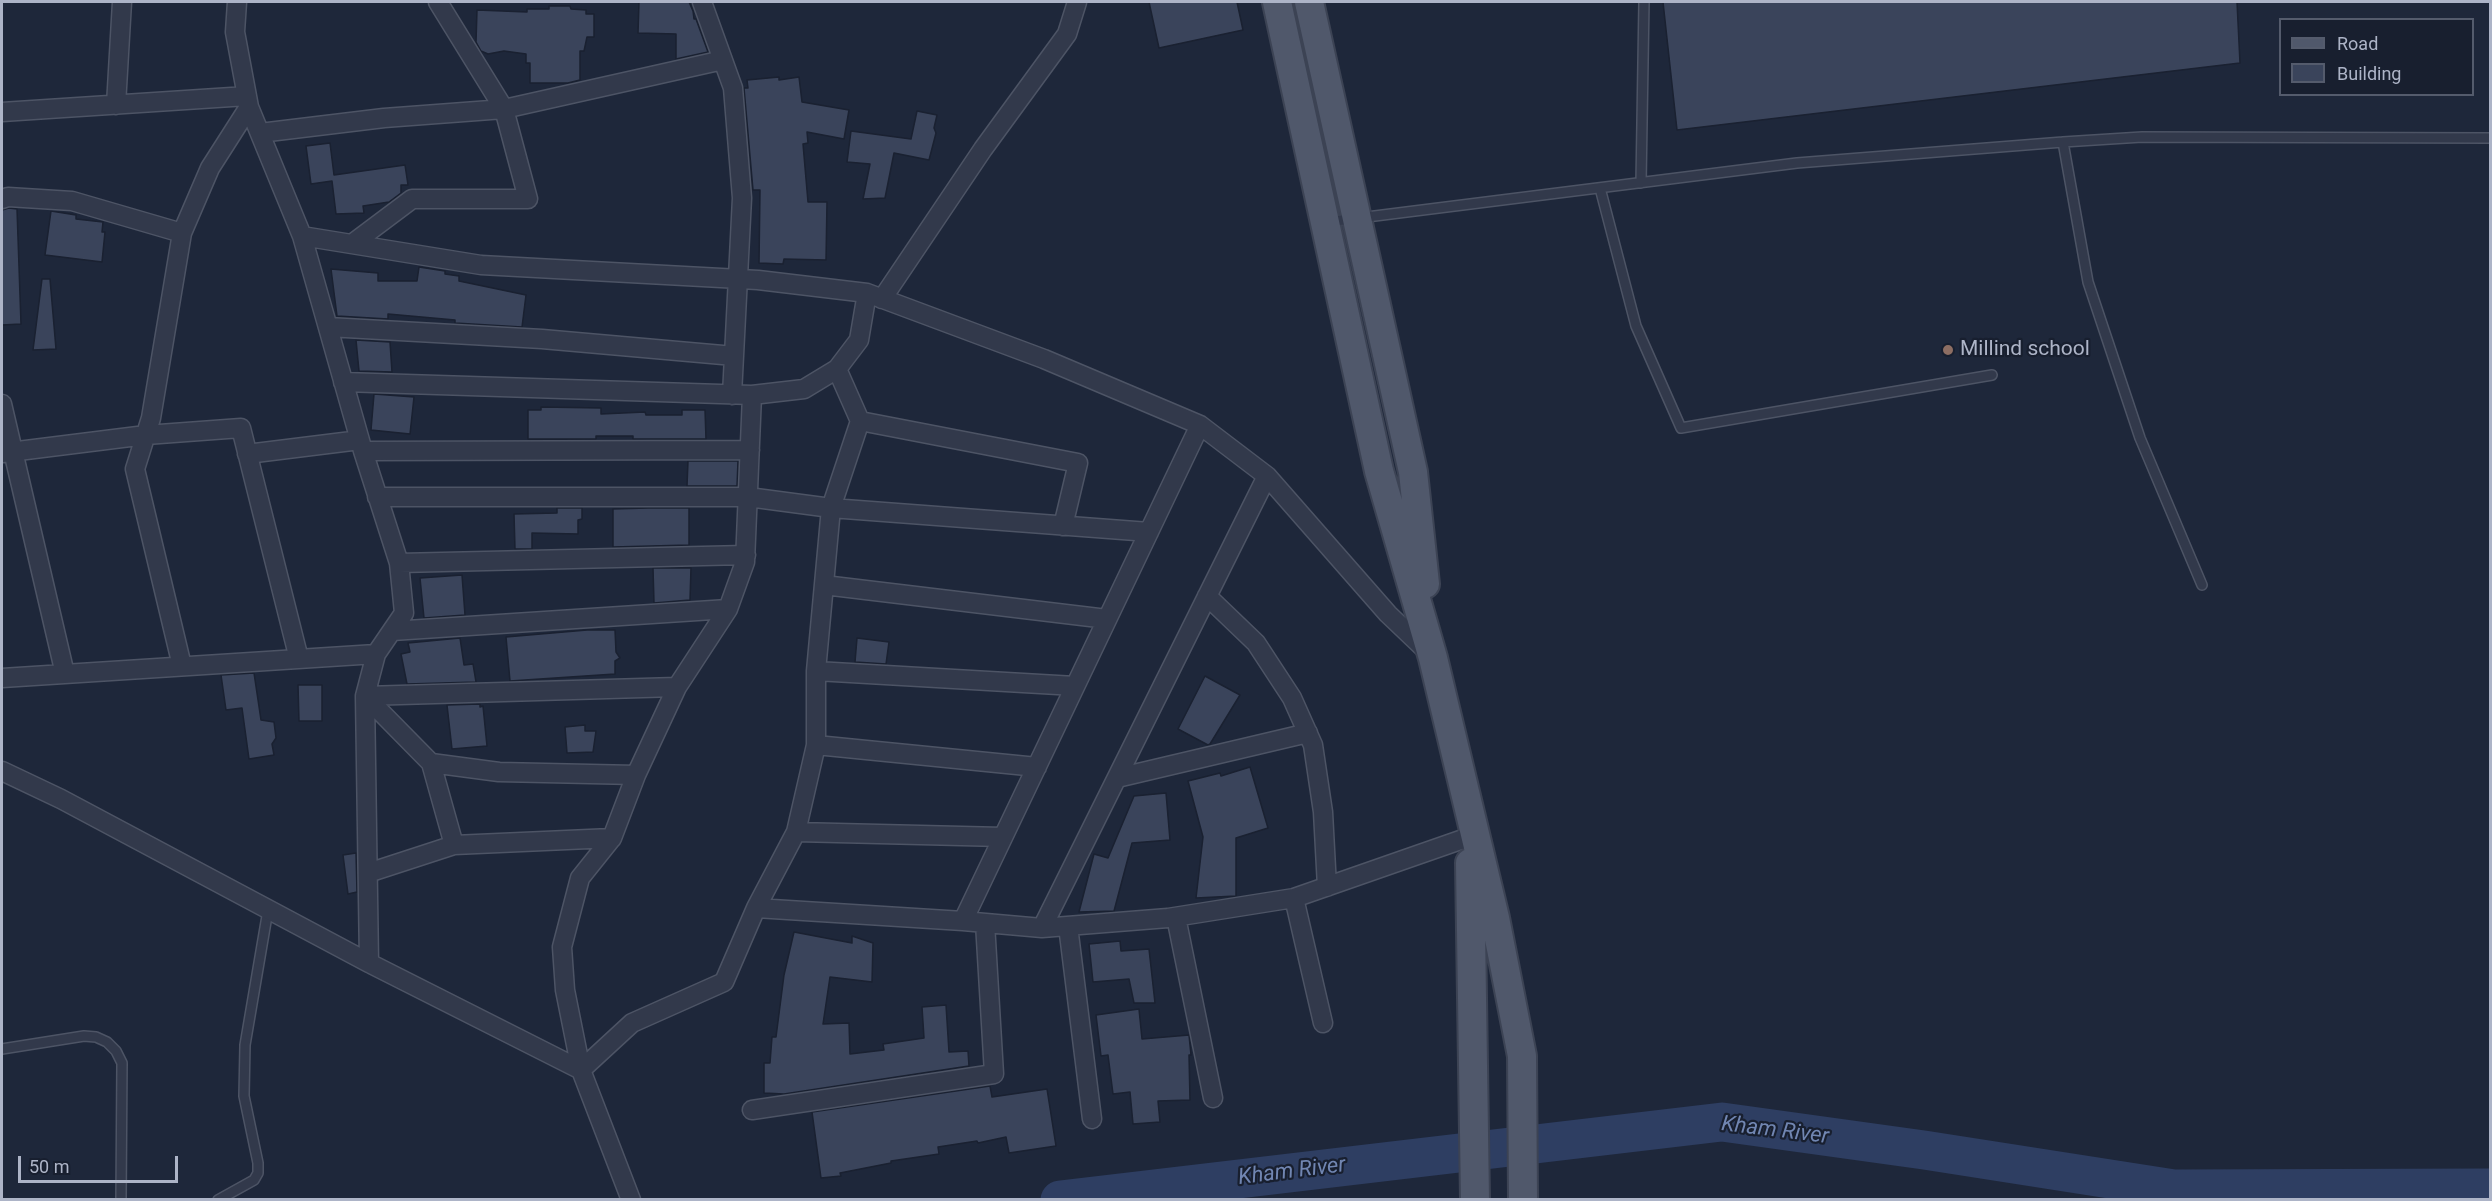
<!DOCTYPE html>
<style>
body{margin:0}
#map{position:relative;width:2492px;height:1201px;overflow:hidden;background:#1e273a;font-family:Roboto,sans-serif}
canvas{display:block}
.frame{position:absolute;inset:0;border:3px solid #adb4c7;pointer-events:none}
.legend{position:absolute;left:2279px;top:18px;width:195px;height:78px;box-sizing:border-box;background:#181f2f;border:2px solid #545b6c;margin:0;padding:8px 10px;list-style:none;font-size:18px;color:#adb4c7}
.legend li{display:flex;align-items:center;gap:12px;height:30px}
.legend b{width:30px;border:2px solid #545b6c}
.scale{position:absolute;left:18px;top:1156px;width:160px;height:27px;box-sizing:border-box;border:3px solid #adb4c7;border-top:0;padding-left:8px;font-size:18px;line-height:21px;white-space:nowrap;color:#adb4c7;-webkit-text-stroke:4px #181f2f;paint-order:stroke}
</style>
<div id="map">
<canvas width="2492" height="1201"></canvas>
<div class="frame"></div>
<ul class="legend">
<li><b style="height:8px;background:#50586b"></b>Road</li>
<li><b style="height:16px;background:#3a445b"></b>Building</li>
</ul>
<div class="scale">50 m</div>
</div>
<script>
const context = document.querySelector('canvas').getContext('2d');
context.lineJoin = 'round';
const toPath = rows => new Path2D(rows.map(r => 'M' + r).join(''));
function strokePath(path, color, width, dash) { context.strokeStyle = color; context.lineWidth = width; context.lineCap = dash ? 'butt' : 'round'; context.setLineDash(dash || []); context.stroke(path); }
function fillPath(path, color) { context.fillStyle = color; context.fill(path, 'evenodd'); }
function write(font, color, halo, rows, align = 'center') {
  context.font = font + ' Roboto,sans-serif'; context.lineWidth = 4.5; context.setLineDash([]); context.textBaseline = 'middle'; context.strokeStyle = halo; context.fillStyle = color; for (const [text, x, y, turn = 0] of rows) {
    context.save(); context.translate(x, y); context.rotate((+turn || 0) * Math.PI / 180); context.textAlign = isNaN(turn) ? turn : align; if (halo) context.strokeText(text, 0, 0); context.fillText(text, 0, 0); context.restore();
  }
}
const river = toPath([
 [1060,1200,1722,1122,1924,1150,2174,1189,2490,1188]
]);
const building = toPath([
 [639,2,689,2,693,11,694,19,696,19,708,52,676,59,676,34,638,33,639,2],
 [1149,2,1237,2,1243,30,1159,48,1149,2],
 [1663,2,2237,2,2240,63,1677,130,1663,2],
 [549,6,570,6,571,9,586,10,586,14,594,14,594,37,587,37,584,51,580,51,580,80,568,83,530,83,530,63,526,63,526,54,504,51,488,54,481,51,476,42,477,10,527,12,527,9,549,9,549,6],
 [779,77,779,80,799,77,802,102,849,110,844,139,807,132,808,143,803,144,808,202,827,202,826,260,784,259,783,264,759,263,760,190,753,190,744,88,748,88,747,80,779,77],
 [917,111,937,115,934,128,936,133,929,160,894,153,885,198,863,199,870,164,847,162,851,131,911,139,917,111],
 [330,143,334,175,405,165,408,185,401,185,401,193,389,202,363,206,364,213,336,214,332,181,311,184,306,146,330,143],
 [9,208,17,209,21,324,2,325,2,210,9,208],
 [51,211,76,215,76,219,103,222,102,232,105,232,102,262,45,255,51,211],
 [419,267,445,271,445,274,459,276,459,281,526,295,522,327,455,323,455,320,388,314,388,319,337,316,331,269,378,273,378,281,417,281,419,267],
 [42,279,50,279,56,349,33,350,42,279],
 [356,340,390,342,392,372,359,371,356,340],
 [374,394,414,397,410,434,371,430,374,394],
 [541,407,601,408,601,414,645,412,646,415,682,415,682,410,705,410,706,439,633,439,633,436,596,436,596,439,528,439,528,410,541,410,541,407],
 [688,461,738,461,737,486,687,486,688,461],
 [557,508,582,508,582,519,578,520,578,534,532,533,532,549,515,549,514,514,557,513,557,508],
 [648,508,689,508,689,545,613,547,613,509,648,508],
 [653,568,691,568,690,600,654,603,653,568],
 [462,575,465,615,424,618,420,578,462,575],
 [587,630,615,630,616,652,620,658,615,661,615,674,510,681,506,637,587,630],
 [460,638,464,665,473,664,476,682,407,684,401,654,410,652,408,643,460,638],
 [857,638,889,642,886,664,855,662,857,638],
 [254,673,261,720,274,722,276,738,272,744,274,755,249,759,242,708,226,710,221,675,254,673],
 [1205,676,1240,695,1210,744,1208,745,1178,729,1205,676],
 [298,685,322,685,322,721,299,721,298,685],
 [480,704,480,707,483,706,487,746,452,749,447,705,480,704],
 [585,725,585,731,596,731,593,752,567,753,565,727,585,725],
 [1250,767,1268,828,1236,838,1236,896,1196,898,1203,837,1188,781,1220,773,1221,776,1250,767],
 [1166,793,1170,840,1132,843,1114,911,1079,912,1094,854,1108,858,1134,796,1166,793],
 [356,853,357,892,348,894,343,855,356,853],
 [794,932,852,943,852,936,873,943,872,982,830,977,823,1024,849,1023,850,1054,884,1050,883,1044,924,1038,922,1007,946,1005,949,1052,968,1051,969,1066,784,1094,764,1093,764,1063,770,1063,772,1037,776,1037,784,975,794,932],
 [1120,941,1121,951,1149,949,1155,1003,1134,1003,1129,979,1093,982,1089,944,1120,941],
 [1139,1009,1142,1039,1189,1035,1191,1055,1189,1055,1190,1100,1158,1101,1160,1122,1133,1124,1130,1092,1113,1094,1108,1055,1101,1056,1096,1015,1139,1009],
 [990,1086,992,1097,1047,1089,1056,1146,1009,1153,1006,1137,978,1143,977,1141,938,1147,939,1154,891,1161,891,1163,840,1173,841,1176,821,1178,812,1112,990,1086]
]);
const lane = toPath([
 [2063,142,2088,282,2140,438,2202,585],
 [1641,183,1644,2],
 [1600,188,1636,326,1681,428,1992,375],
 [1327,222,1797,163,2063,142,2142,137,2490,138],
 [2,1049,84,1036,96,1037,107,1042,116,1051,122,1063,121,1200],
 [218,1200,254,1180,258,1173,258,1163,244,1096,245,1045,268,910]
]);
const street = toPath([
 [237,2,235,32,249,107,302,236,363,451,399,563,404,613,376,654,365,696,369,963],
 [702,2,733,88,742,198,732,395],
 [116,105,122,2],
 [2,112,247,96],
 [260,133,384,118,504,109,723,60],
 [2,199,8,197,72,201,182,233],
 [302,236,481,265,758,280,867,293,1044,359,1200,425,1267,476,1388,614,1430,654],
 [352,244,412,199,528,199,504,109,438,2],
 [882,299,983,149,1067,34,1077,2],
 [328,327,542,339,734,356],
 [343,382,752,395,804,389,837,369,859,340,867,293],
 [2,404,65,674],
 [860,421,1078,463,1063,526],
 [363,451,750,450],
 [2,453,146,435,241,428,299,659],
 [247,454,360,440],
 [377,497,748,497,831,508,1149,532],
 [399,563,746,555],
 [824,585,1107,619],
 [1207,596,1256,643,1292,698,1313,745,1323,812,1327,887],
 [392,631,728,609],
 [182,666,135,469,151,418,182,233,210,168,249,107],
 [816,671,1075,686],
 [2,678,376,654],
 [365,696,677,687],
 [365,696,431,763,499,772,636,775],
 [816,745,1037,767],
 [431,763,454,845],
 [2,771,61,799,369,963,581,1070,631,1200],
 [1117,778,1308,733],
 [796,832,1003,837],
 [368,873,454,845,612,838,636,775,677,687,728,609,745,562,752,395],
 [1294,898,1323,1023],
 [756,908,796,832,816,745,816,671,831,508,860,421,837,369],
 [1176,917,1213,1098],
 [963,921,1042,928,1168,918,1294,898,1469,837],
 [1068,926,1092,1119],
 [1042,928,1267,476],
 [581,1070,632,1023,724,982,756,908,963,921,1200,425],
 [581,1070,565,990,562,947,580,878,612,838],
 [752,1110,994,1074,985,923]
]);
const primary = toPath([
 [1277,2,1379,471,1433,658,1495,918,1522,1056,1523,1200],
 [1309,2,1413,472,1425,584],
 [1470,863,1475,1200]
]);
const markers = [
 [1948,350,6,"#8d6e63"]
];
const poiNames = [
 ["Millind school",1960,350]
];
const waterNames = [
 ["Kham River",1775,1131,7],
 ["Kham River",1292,1172,-7]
];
strokePath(river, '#2e3e62', 39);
fillPath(building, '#3a445b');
strokePath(building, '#1a2131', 1.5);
strokePath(lane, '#4d5465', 12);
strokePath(street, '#4d5465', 21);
strokePath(primary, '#3c4354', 32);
strokePath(lane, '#32394b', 9);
strokePath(street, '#32394b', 18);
strokePath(primary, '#50586b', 28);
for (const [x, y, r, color] of markers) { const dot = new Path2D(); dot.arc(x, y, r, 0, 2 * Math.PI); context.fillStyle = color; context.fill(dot); strokePath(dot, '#181f2f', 2); }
write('21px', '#adb4c7', '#181f2f', poiNames, 'left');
write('italic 22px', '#7186b2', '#181f2f', waterNames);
</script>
